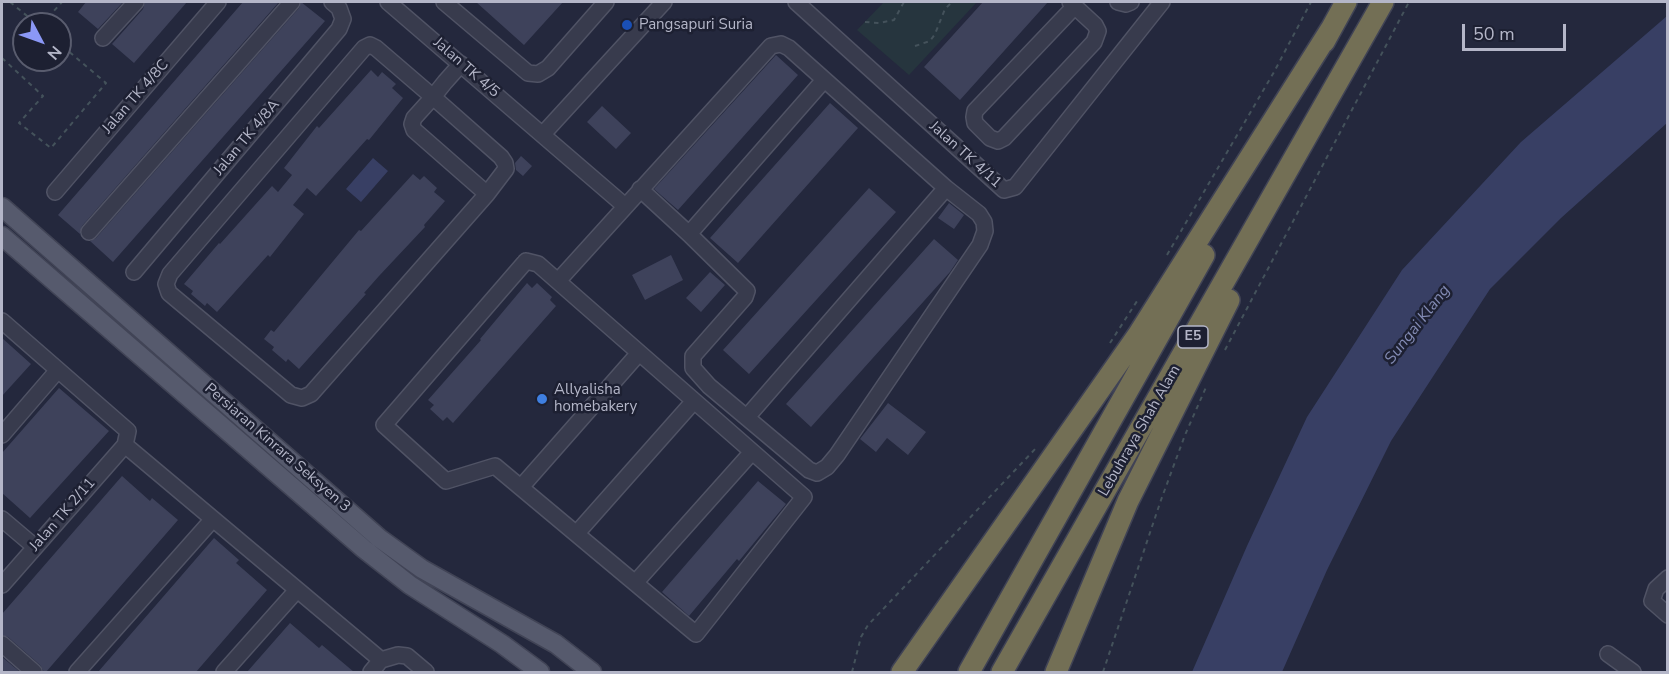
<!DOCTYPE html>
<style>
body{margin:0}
#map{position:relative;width:1669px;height:674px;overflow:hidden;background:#24283d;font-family:"Nunito Sans",sans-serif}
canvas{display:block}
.frame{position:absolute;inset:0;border:3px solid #b4b6c8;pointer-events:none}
.north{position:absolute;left:12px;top:12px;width:60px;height:60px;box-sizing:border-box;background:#1d2032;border:2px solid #595c6e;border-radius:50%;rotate:131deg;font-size:16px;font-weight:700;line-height:24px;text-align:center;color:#b4b6c8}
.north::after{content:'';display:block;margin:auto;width:21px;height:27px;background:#8b98f6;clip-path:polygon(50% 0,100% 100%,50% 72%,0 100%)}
.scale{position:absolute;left:1462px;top:24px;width:104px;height:27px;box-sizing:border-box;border:3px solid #b4b6c8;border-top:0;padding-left:8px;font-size:18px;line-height:21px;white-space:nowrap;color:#b4b6c8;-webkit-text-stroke:4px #1d2032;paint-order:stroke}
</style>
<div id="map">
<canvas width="1669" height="674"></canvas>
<div class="frame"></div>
<div class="north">N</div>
<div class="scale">50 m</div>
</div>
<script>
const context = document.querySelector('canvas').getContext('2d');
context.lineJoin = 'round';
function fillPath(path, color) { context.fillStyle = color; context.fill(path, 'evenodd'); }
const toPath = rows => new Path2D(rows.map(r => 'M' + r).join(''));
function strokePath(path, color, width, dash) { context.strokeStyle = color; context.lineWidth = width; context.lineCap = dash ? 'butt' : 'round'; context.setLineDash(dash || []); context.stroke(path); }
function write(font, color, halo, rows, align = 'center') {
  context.font = font + ' "Nunito Sans",sans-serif'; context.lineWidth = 5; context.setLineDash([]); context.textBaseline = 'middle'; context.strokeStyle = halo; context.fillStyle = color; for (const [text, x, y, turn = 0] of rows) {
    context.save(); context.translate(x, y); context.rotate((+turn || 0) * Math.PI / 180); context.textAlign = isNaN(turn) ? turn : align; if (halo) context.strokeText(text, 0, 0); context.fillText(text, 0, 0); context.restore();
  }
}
const green = toPath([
 [884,2,977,2,909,75,857,30]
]);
const water = toPath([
 [1667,16,1667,123,1561,218,1490,289,1391,441,1327,570,1282,672,1192,672,1247,546,1307,417,1402,270,1521,142],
 [373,158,388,171,361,202,346,189]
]);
const building = toPath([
 [86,2,123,2,98,29,78,12],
 [145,2,187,2,134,63,112,44,143,9],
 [243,2,279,2,82,226,80,234,58,215],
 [301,2,325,21,113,262,90,241,96,238,299,8],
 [476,2,563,2,524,45],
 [983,2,1048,2,960,100,924,67],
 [776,55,798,75,678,210,654,189],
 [371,70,378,77,382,72,396,84,392,88,403,98,369,140,367,139,316,196,307,188,293,205,304,214,270,257,268,255,217,312,207,303,205,306,191,294,193,291,184,284,219,243,220,244,272,186,278,192,292,175,284,168,317,126,319,128],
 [830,103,858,128,738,263,710,238],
 [602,106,631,133,616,149,587,122],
 [521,156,532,166,523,176,516,170,515,163],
 [413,174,420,180,424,176,437,188,434,192,445,201,424,225,425,227,379,276,364,293,366,294,299,369,288,359,286,362,272,350,274,347,264,339,271,330,274,332,359,230,361,231],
 [869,188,896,212,749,374,723,350],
 [949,203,964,215,954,229,938,218],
 [934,239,958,260,950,272,811,427,786,404],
 [671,255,683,280,645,300,632,275],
 [710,272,725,285,701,312,686,298],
 [527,283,532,288,537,283,552,297,550,300,556,306,453,423,447,417,443,421,430,409,434,405,428,400,481,340,480,339],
 [2,338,31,364,2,396],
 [59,388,109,431,30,518,2,493,2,453],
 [888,403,926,432,908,455,887,438,876,452,860,439],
 [122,476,150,501,152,498,178,520,46,672,44,672,40,665,8,637,2,635,2,614],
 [758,481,786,504,739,561,737,559,689,616,662,592],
 [214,538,239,560,236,563,267,590,196,672,98,672],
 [290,623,319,648,322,645,354,672,247,672],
 [2,657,20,672,2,672]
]);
const path = toPath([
 [10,2,37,24],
 [865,22,879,23,894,20,904,2],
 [42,24,62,2],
 [915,46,930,41,935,34,945,9,952,2],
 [2,58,43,96,19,123,51,148,106,83,60,44],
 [1167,255,1274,72,1311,2],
 [1110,343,1139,298],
 [1225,350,1409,2],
 [852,672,861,637,868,625,1038,446],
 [1103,672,1161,500,1185,435,1207,385]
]);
const minor = toPath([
 [388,2,625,206],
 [444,2,528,73,538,74,548,68,606,2],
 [796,2,1004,190,1015,187,1162,2],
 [1070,2,1095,25,1098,31,1094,42,1004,138,998,141,990,138,975,123,974,117,975,111,1075,6],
 [1118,2,1126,4,1131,2],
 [103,38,136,2],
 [461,64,445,82,433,97,414,118,412,124,414,130,487,194,311,394,302,398,291,395,169,293,166,284,170,274,364,48,370,45,376,48,433,97,501,157,505,163,506,169,487,194],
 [543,134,664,2],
 [640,189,689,234,747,291,745,297,693,356,693,368,709,386,809,470,817,473,827,467,837,455,980,245,985,231,984,222,979,214,946,188],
 [55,192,218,2],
 [89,232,292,2],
 [689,234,824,80],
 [526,261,538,264,804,497,696,634,495,466,446,481,384,425,526,261],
 [134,272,339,29,343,19,339,8,332,2],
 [558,281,771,46,781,44,789,48,946,188,747,417],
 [2,321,128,431,125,445],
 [2,435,58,370],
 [125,445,381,660],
 [522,486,639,353],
 [2,519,35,547],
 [577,533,694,401],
 [1668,578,1656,589,1652,601,1668,615],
 [635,583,752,452],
 [2,585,125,445],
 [2,644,34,672],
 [1608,654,1633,672],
 [381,660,398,655,407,656,426,672],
 [77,672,213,519],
 [224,672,297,590],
 [371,672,381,660]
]);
const major = toPath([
 [2,207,379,538,422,569,556,644,592,672],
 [2,236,364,549,410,585,502,644,540,672]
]);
const highway = toPath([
 [1324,42,1346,2],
 [902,672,1138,335,1331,29],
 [969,672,1204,255],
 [1002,672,1383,2],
 [1056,672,1128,501,1229,300]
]);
const markers = [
 [627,25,6,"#1a4fb4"],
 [542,399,6,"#3f7fe0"]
];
const shields = [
 [1193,337,30]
];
const shieldNames = [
 ["E5",1193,337]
];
const poiNames = [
 ["Pangsapuri Suria",639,25],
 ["Allyalisha",554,390],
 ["homebakery",554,407]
];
const streetNames = [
 ["Jalan TK 4/5",466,68,41],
 ["Jalan TK 4/8C",136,97,-49],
 ["Jalan TK 4/8A",247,138,-50],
 ["Jalan TK 4/11",965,155,42],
 ["Lebuhraya Shah Alam",1140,431,-60],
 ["Persiaran Kinrara Seksyen 3",277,448,41],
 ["Jalan TK 2/11",63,515,-49]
];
const waterNames = [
 ["Sungai Klang",1418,325,-52]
];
fillPath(green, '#26353e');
fillPath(water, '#383f64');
fillPath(building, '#3e425b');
strokePath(minor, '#505365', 18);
strokePath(major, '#414456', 21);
strokePath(highway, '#404355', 24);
strokePath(path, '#44525b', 2, [4.5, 4.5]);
strokePath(minor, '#383b4d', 15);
strokePath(major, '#565a6d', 18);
strokePath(highway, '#736f55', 21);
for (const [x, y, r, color] of markers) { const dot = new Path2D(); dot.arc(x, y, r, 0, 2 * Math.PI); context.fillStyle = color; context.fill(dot); strokePath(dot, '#1d2032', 2); }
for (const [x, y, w] of shields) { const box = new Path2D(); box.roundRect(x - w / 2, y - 11, w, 22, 4.5); context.fillStyle = '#1d2032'; context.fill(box); strokePath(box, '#b4b6c8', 1.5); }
write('bold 14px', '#b4b6c8', null, shieldNames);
write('15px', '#b4b6c8', '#1d2032', poiNames, 'left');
write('15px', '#b4b6c8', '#1d2032', streetNames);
write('italic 16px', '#838bb4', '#1d2032', waterNames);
</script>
